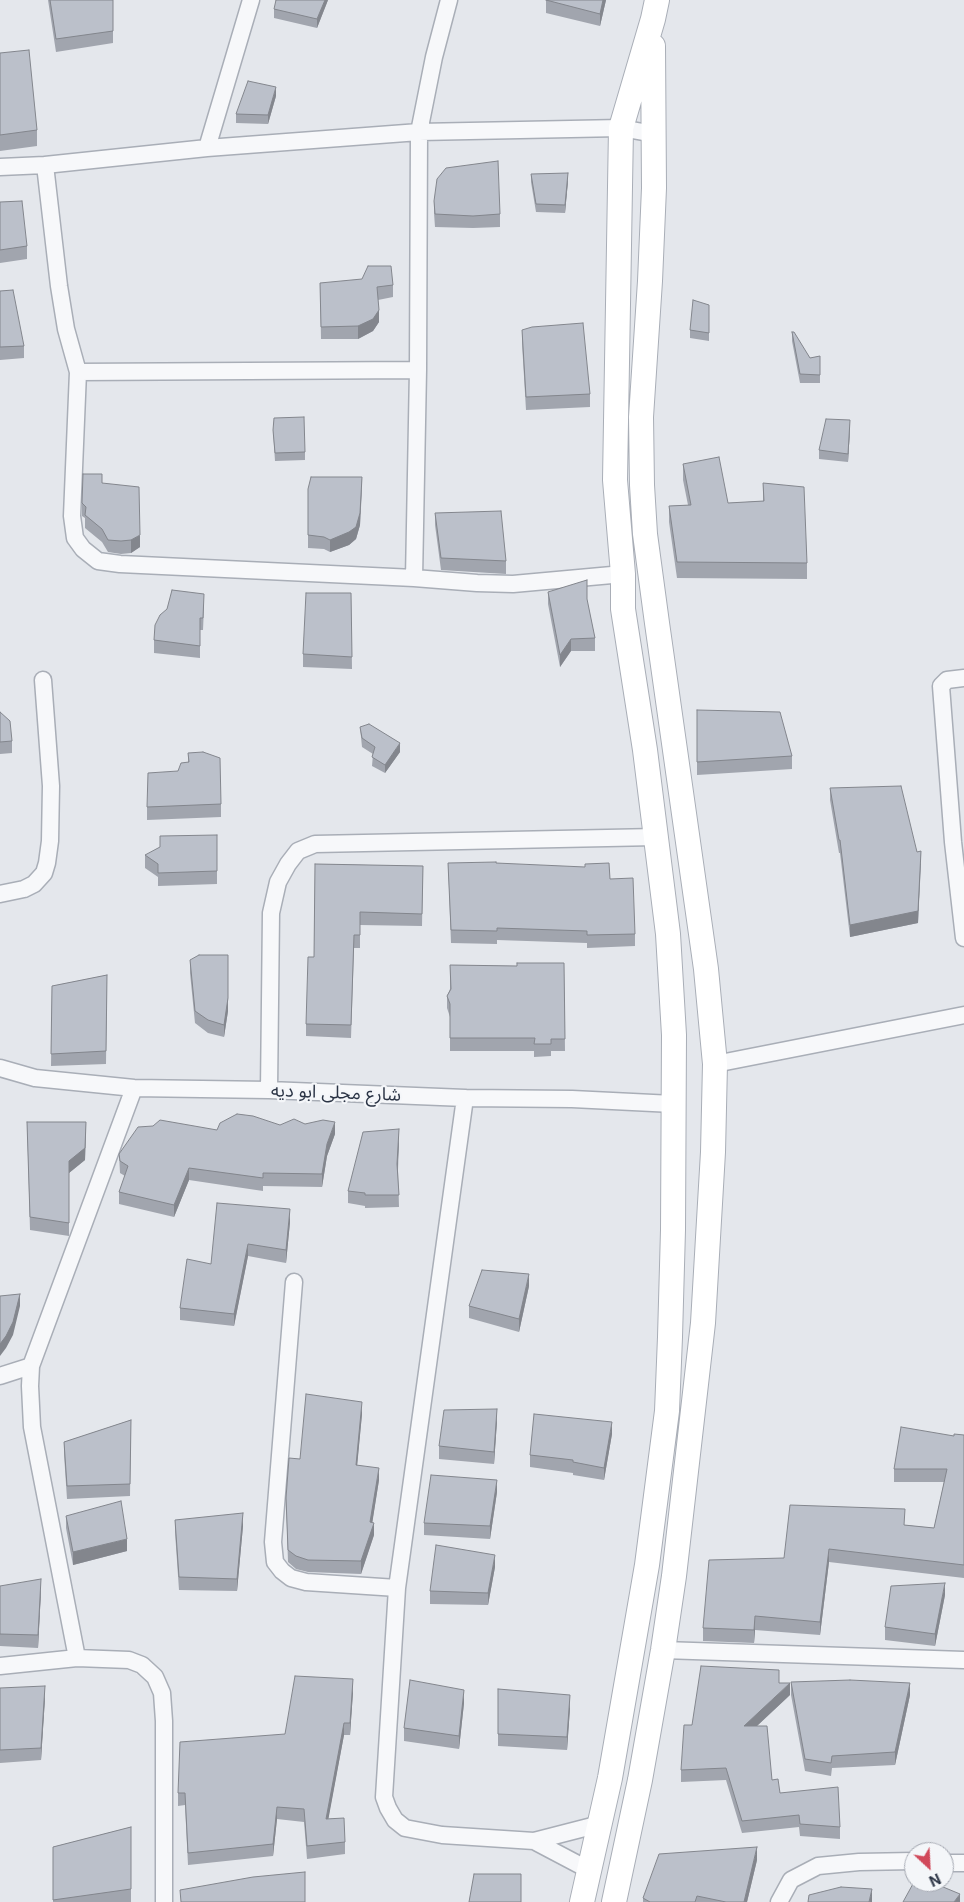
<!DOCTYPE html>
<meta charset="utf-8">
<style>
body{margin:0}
#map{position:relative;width:964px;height:1902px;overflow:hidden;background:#e4e7ec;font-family:Inter,sans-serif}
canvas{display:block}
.north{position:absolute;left:904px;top:1842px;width:50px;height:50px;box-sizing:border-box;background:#f4f6f9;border:1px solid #a4a8b1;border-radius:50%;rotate:155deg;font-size:14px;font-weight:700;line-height:20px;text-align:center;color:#2b3445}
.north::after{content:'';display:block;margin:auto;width:18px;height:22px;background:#d1495b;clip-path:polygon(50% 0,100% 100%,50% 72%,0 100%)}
</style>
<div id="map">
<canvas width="964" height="1902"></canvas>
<div class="north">N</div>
</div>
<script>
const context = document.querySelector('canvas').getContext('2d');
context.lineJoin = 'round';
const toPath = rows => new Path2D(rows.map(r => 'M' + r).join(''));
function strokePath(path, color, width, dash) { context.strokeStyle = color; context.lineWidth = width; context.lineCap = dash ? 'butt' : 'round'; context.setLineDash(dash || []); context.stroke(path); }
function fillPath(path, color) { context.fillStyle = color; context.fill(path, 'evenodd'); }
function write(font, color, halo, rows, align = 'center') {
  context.font = font + ' Inter,"Noto Sans Arabic",sans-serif'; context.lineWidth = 4.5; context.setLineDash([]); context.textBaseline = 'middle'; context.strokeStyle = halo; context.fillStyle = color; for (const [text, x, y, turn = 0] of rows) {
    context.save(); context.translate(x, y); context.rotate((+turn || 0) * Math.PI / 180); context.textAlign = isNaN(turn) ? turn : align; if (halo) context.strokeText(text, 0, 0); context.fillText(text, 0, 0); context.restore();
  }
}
const minor = toPath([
 [207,148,251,0],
 [45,165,59,286,66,329,78,372,72,516,75,538,83,549,98,561,120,564,414,578,477,583,513,584,623,574],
 [0,167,45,165,207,148,419,132,621,128,654,134],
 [78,372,418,370],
 [414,578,418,370,419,132,434,57,449,0],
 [964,678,947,680,941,686,953,842,964,938],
 [0,894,24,889,34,884,44,873,47,863,50,841,51,786,43,680],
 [715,1064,964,1015],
 [0,1068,35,1078,134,1088,269,1090,465,1098,572,1099,673,1104],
 [269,1090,271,913,278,882,288,864,298,851,315,844,656,837],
 [465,1098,397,1588,384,1797,388,1808,395,1820,405,1828,442,1835,534,1841,600,1824],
 [294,1282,273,1542,275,1562,282,1571,291,1578,306,1582,397,1588],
 [0,1376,31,1366],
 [663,1650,964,1660],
 [77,1658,32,1427,30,1386,31,1366,134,1088],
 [0,1666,77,1658,129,1660,142,1665,155,1677,162,1693,164,1721,164,1902],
 [534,1841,589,1870],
 [944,1863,964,1863],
 [779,1902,791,1880,818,1866,859,1862,914,1861]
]);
const secondary = toPath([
 [582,1902,610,1778,647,1565,667,1411,670,1337,673,1230,674,1035,668,934,645,750,623,609,623,574,615,480,621,128,653,19,657,0],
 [614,1902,640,1780,663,1650,674,1576,703,1323,713,1152,715,1064,706,969,657,623,645,534,642,485,641,417,650,281,654,188,653,46]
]);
const wall = toPath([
 [48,0,113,0,113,43,56,52],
 [328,0,317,28,274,18,274,9],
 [546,0,606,0,600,26,546,13],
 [0,53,37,130,37,146,0,151],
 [276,96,268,124,236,123,236,114],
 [531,174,568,181,565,213,536,212,531,182],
 [434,201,500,214,500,227,473,228,435,227,434,213],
 [0,202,27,246,27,259,0,263],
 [320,283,393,285,393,297,378,300,379,322,373,331,358,339,321,339],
 [0,291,24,346,24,358,0,360],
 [709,305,709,341,690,338,690,330],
 [522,330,590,394,590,407,526,410,522,343],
 [792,332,810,358,820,356,820,383,800,383,792,341],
 [850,429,848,462,819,459,819,450],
 [273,430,305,452,305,460,275,461],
 [683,464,728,503,763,501,763,483,807,563,807,579,677,578,669,522,669,506,688,505,683,480],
 [102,483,140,547,131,553,121,554,108,552,102,542,85,528,85,518,82,516,82,503],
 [308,489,362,490,360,525,356,539,349,545,330,552,324,549,308,548],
 [435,513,506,561,506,574,441,570,435,525],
 [548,592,587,600,595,638,595,651,571,651,560,667,548,604],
 [351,593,352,669,303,667,303,654],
 [204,607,203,630,200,630,200,658,154,653,154,640],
 [697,710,792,756,792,769,697,775],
 [0,712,12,741,12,753,0,754],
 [360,727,400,752,385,773,372,766,373,754,362,747],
 [188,753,221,804,221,817,147,820,147,807,178,771,188,762],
 [830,788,921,864,918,923,850,937,840,853,839,853,830,800],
 [217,835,217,884,158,886,158,877,145,868,145,855],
 [448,863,496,863,610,879,635,934,635,946,587,948,587,943,497,940,497,944,451,943],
 [315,864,423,866,422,926,360,925,360,948,354,948,351,1038,306,1036,306,1024,314,957],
 [190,960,228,1011,224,1037,208,1033,195,1023,190,973],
 [564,963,565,1051,551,1051,551,1056,534,1057,534,1051,450,1051,450,1017,447,1008,447,996,450,989,450,965,517,966],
 [107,975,106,1064,51,1066,52,986],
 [27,1122,86,1134,85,1160,69,1173,69,1236,30,1230],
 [305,1124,335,1134,327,1156,322,1187,263,1186,263,1191,189,1180,174,1217,119,1204,119,1192,125,1176,120,1173,119,1154,217,1130,280,1125],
 [399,1142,398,1170,399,1207,365,1208,365,1206,348,1203,348,1191],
 [290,1222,286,1263,248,1256,234,1326,180,1320,180,1308,211,1264],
 [529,1286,519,1332,469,1318,469,1306],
 [362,1414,357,1465,379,1480,372,1523,374,1535,361,1574,308,1572,296,1569,288,1562,286,1498,300,1459],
 [131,1420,130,1496,67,1499,64,1454,64,1442],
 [497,1421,494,1464,439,1459,439,1446],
 [612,1434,604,1480,573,1475,573,1473,530,1467,530,1455],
 [964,1435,964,1578,829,1562,820,1635,755,1630,754,1643,703,1641,703,1628,784,1558,905,1525,934,1528,944,1482,894,1482,894,1469,954,1436],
 [497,1492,490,1539,424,1535,424,1523],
 [66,1516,127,1551,73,1565,66,1528],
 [175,1520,243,1526,237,1591,179,1590,175,1532],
 [495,1567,488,1605,430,1604,430,1591],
 [0,1586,41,1591,38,1648,0,1646],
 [945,1595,935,1646,885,1640,885,1627],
 [791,1682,910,1695,895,1765,832,1768,831,1776,805,1771,791,1695],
 [0,1688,45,1698,41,1760,0,1763],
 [498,1689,570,1708,567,1750,498,1746],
 [353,1692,350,1735,344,1735,328,1819,345,1842,345,1854,307,1859,304,1822,277,1819,273,1856,188,1865,185,1805,178,1806,178,1793,285,1734],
 [790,1695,757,1726,772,1780,780,1793,840,1827,840,1839,800,1836,799,1827,742,1833,726,1780,681,1782,681,1770,692,1725],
 [464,1703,459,1749,404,1741,404,1728],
 [131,1827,131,1902,53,1902,53,1847],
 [757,1860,747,1902,643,1902,643,1898]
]);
const shadedWall = toPath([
 [325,0,328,0,317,28,317,19],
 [603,0,606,0,600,26,600,14],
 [276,87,276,96,268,124,268,115],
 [568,173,568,181,565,213,565,205],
 [379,310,379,322,373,331,358,339,358,326],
 [850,420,850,429,848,462,848,454],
 [362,477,360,525,356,539,349,545,330,552,330,540],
 [140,535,140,547,131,553,131,540],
 [571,639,571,651,560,667,560,655],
 [400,743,400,752,385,773,385,765],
 [921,851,918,923,850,937,850,925],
 [228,968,228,1011,224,1037,224,1025],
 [86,1122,85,1160,69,1173,69,1236,69,1161],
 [335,1122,335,1134,327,1156,322,1187,322,1174,327,1144],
 [399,1129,399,1142,397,1177,397,1164],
 [189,1168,189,1180,174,1217,174,1205],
 [290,1209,290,1222,286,1263,286,1250],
 [248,1244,248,1256,234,1326,234,1314],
 [529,1274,529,1286,519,1332,519,1319],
 [20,1294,20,1306,13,1335,6,1348,0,1356,0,1344],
 [362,1402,362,1414,356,1478,356,1465],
 [497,1409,497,1421,494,1464,494,1452],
 [612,1422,612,1434,604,1480,604,1468],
 [379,1468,379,1480,371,1531,374,1523,374,1535,361,1574,361,1561,370,1522],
 [497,1480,497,1492,490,1539,490,1526],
 [243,1513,243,1526,237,1591,237,1579],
 [127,1539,127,1551,73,1565,73,1552],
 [829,1549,829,1562,820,1635,820,1622],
 [495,1555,495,1567,488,1605,488,1593],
 [41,1579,41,1591,38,1648,38,1635],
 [945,1583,945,1595,935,1646,935,1634],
 [755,1616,755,1630,754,1643,754,1630],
 [353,1679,353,1692,350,1735,350,1723],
 [790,1683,790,1695,744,1738,744,1726],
 [910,1683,910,1695,895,1765,895,1752],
 [45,1686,45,1698,41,1760,41,1748],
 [464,1690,464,1703,459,1749,459,1736],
 [570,1695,570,1708,567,1750,567,1737],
 [344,1723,344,1735,326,1832,326,1819],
 [277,1807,277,1819,273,1856,273,1844],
 [757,1847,757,1860,747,1902,744,1902],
 [872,1889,872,1902,869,1902],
 [960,1894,960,1902,954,1902]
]);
const building = toPath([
 [50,0,113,0,113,31,56,39,50,0],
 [276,0,325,0,317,19,274,9,276,0],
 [546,0,603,0,600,14,546,0],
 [29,50,37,130,0,135,0,53,29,50],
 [248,81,276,87,268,115,236,114,248,81],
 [498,161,500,214,473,216,435,214,434,201,437,179,446,168,498,161],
 [568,173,565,205,536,204,531,174,568,173],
 [22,201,27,246,0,250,0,202,22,201],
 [368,266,391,266,393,285,377,287,379,310,373,319,358,326,321,327,320,283,362,279,368,266],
 [13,290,24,346,0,347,0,291,13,290],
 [693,300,709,305,709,333,690,330,693,300],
 [583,323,590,394,526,397,522,330,532,327,583,323],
 [792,332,794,332,810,358,820,356,820,375,800,374,792,332],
 [304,417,305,452,275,453,273,430,274,418,304,417],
 [826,419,850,420,848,454,819,450,826,419],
 [719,457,728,503,764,501,763,483,804,487,807,563,677,562,669,506,691,505,683,464,719,457],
 [83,474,102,474,102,483,139,487,140,535,131,540,121,541,108,540,102,529,85,515,86,507,82,503,83,474],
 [311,477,362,477,360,513,356,527,349,532,330,540,324,537,308,535,308,489,311,477],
 [501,511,506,561,441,558,435,513,501,511],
 [587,580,587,599,595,638,571,639,560,655,548,592,587,580],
 [172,590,204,594,203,618,200,618,200,646,154,640,155,625,160,615,167,609,172,590],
 [306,593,351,593,352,657,303,654,306,593],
 [697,710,780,712,792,756,697,762,697,710],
 [0,712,10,721,12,741,0,742,0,712],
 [369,724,400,743,385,765,372,757,375,747,362,738,360,727,369,724],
 [203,752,220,758,221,804,147,807,148,773,178,771,181,763,189,762,188,753,203,752],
 [901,786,917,852,921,851,918,911,850,925,840,840,839,840,830,788,901,786],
 [217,835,217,871,158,873,158,864,145,855,160,847,160,836,217,835],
 [496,862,496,863,585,867,585,864,609,863,610,879,633,878,635,934,587,935,587,931,497,928,497,931,451,930,448,863,496,862],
 [315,864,423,866,422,914,360,912,360,935,354,935,351,1025,306,1024,308,957,314,957,315,864],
 [199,955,228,955,228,998,224,1025,208,1020,195,1011,190,960,199,955],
 [517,963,564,963,565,1039,551,1039,551,1044,534,1044,535,1038,450,1038,450,1004,447,996,451,989,450,965,517,966,517,963],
 [107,975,106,1051,51,1054,52,986,107,975],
 [237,1114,253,1116,280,1125,294,1119,305,1124,323,1120,335,1122,327,1144,322,1174,263,1173,263,1178,189,1168,174,1205,119,1192,128,1166,120,1161,119,1154,138,1127,153,1126,160,1120,217,1130,220,1123,237,1114],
 [27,1122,86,1122,85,1148,69,1161,69,1223,30,1217,27,1122],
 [399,1129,397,1164,399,1195,365,1195,365,1193,348,1191,363,1132,399,1129],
 [217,1203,290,1209,286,1250,248,1244,234,1314,180,1308,187,1259,211,1264,217,1203],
 [482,1270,529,1274,519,1319,469,1306,482,1270],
 [20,1294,13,1322,6,1336,0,1344,0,1296,20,1294],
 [306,1394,362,1402,356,1465,379,1468,370,1522,374,1523,361,1561,308,1560,296,1556,288,1550,286,1498,289,1458,300,1459,306,1394],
 [497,1409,494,1452,439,1446,444,1410,497,1409],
 [534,1414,612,1422,604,1468,573,1462,573,1460,530,1455,534,1414],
 [131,1420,130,1484,67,1486,64,1442,131,1420],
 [901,1427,954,1436,954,1434,964,1435,964,1565,829,1549,820,1622,755,1616,754,1630,703,1628,709,1560,784,1558,790,1505,905,1509,904,1525,934,1528,947,1469,894,1469,901,1427],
 [431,1475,497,1480,490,1526,424,1523,431,1475],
 [121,1501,127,1539,73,1552,66,1516,121,1501],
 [243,1513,237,1579,179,1577,175,1520,243,1513],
 [436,1545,495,1555,488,1593,430,1591,436,1545],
 [41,1579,38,1635,0,1634,0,1586,41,1579],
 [945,1583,935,1634,885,1627,891,1586,945,1583],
 [701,1666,779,1670,779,1683,790,1683,744,1726,767,1726,772,1780,778,1779,780,1793,838,1787,840,1827,800,1824,799,1815,742,1821,726,1768,681,1770,684,1725,692,1725,701,1666],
 [295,1676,353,1679,350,1723,344,1723,326,1819,344,1818,345,1842,307,1846,304,1809,277,1807,273,1844,188,1853,185,1793,178,1793,180,1742,285,1734,295,1676],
 [410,1680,464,1690,459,1736,404,1728,410,1680],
 [850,1680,910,1683,895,1752,832,1756,831,1763,805,1759,791,1682,850,1680],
 [45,1686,41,1748,0,1750,0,1688,45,1686],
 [498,1689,570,1695,567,1737,498,1734,498,1689],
 [131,1827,131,1889,53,1900,53,1847,131,1827],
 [757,1847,744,1902,726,1902,697,1896,695,1902,650,1902,643,1898,659,1854,757,1847],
 [305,1872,305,1902,181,1902,180,1890,253,1877,305,1872],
 [474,1874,521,1874,521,1902,469,1902,474,1874],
 [914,1882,931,1882,960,1894,954,1902,903,1902,914,1882],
 [841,1887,872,1889,869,1902,808,1902,809,1895,841,1887]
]);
const streetNames = [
 ["شارع مجلى ابو ديه",336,1093,2]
];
strokePath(minor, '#a9aeb7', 19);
strokePath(secondary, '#a9aeb7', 26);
strokePath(minor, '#f7f8fa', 16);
strokePath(secondary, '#fff', 24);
fillPath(wall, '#a1a5ae');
fillPath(shadedWall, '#83868d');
fillPath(building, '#bbc0ca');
strokePath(building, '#83868d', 1);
write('18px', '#2b3445', '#f4f6f9', streetNames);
</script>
